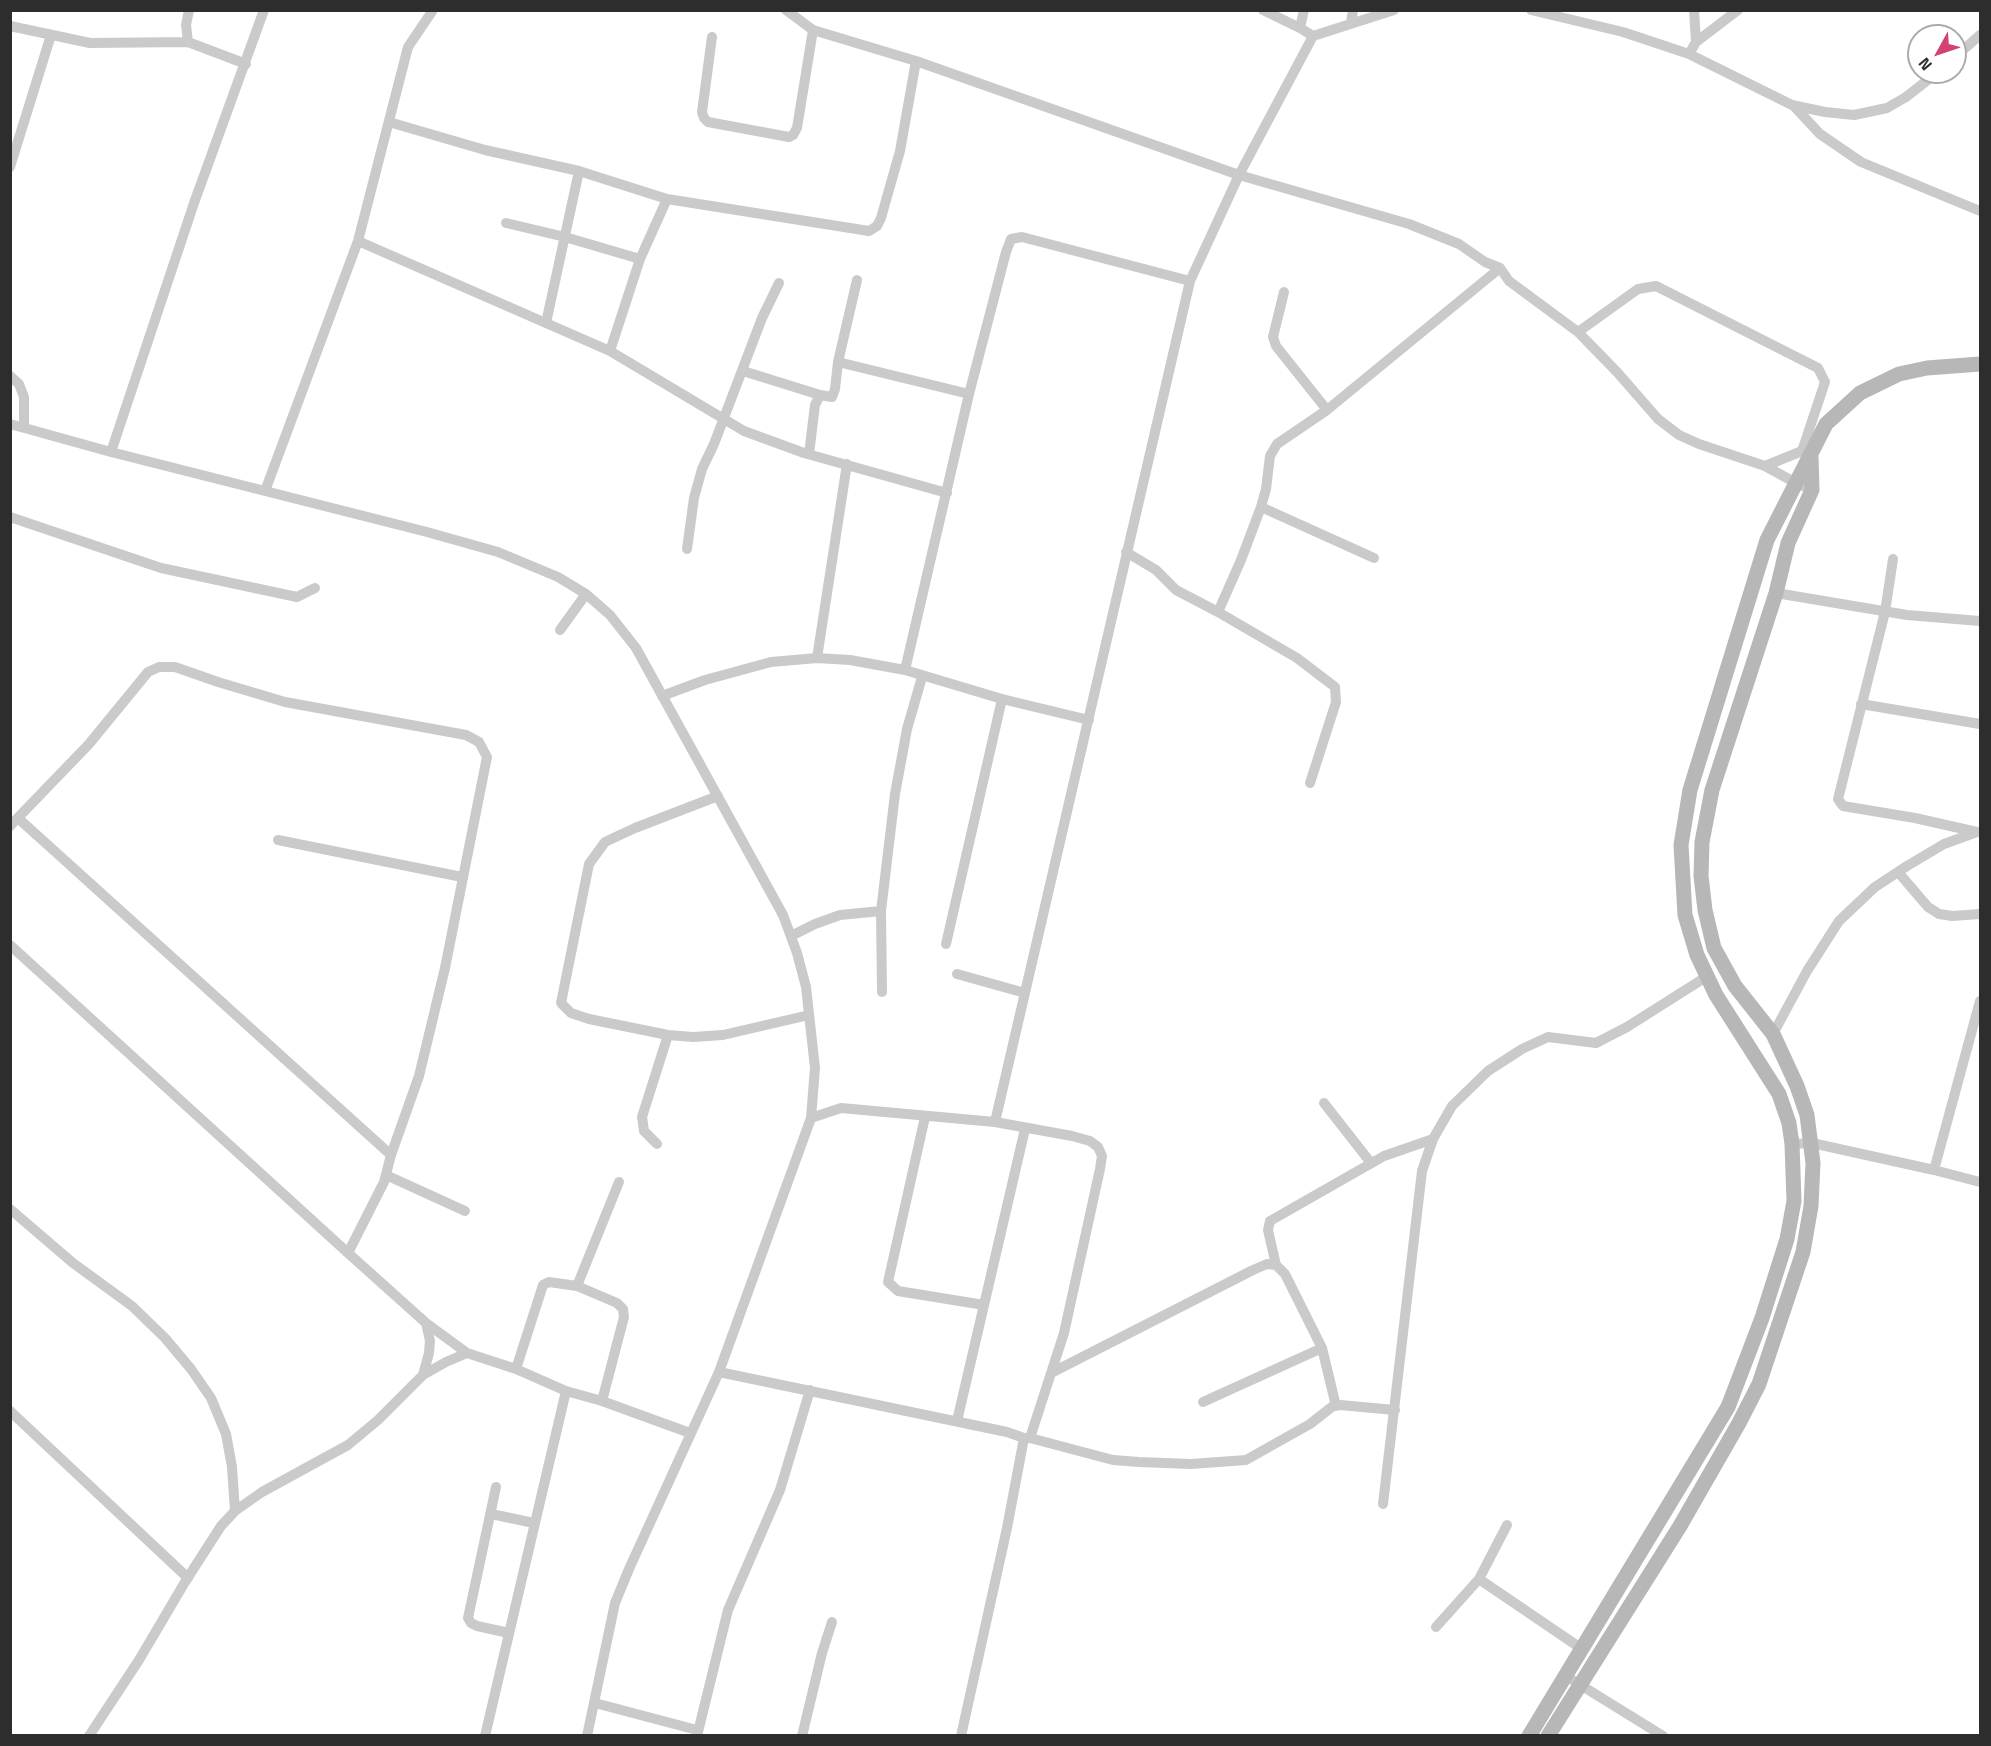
<!DOCTYPE html>
<style>
body{margin:0}
#map{position:relative;width:1991px;height:1746px;overflow:hidden;background:#fff;font-family:"Titillium Web",sans-serif}
canvas{display:block}
.frame{position:absolute;inset:0;border:12px solid #2d2d2d;pointer-events:none}
.north{position:absolute;left:1907px;top:24px;width:60px;height:60px;box-sizing:border-box;background:#fff;border:2px solid #ababab;border-radius:50%;rotate:230deg;font-size:16px;font-weight:700;line-height:24px;text-align:center;color:#2d2d2d}
.north::after{content:'';display:block;margin:auto;width:21px;height:27px;background:#d24074;clip-path:polygon(50% 0,100% 100%,50% 72%,0 100%)}
</style>
<div id="map">
<canvas width="1991" height="1746"></canvas>
<div class="frame"></div>
<div class="north">N</div>
</div>
<script>
const context = document.querySelector('canvas').getContext('2d');
context.lineJoin = 'round';
const toPath = rows => new Path2D(rows.map(r => 'M' + r).join(''));
function strokePath(path, color, width, dash) { context.strokeStyle = color; context.lineWidth = width; context.lineCap = dash ? 'butt' : 'round'; context.setLineDash(dash || []); context.stroke(path); }
const street = toPath([
 [786,10,813,30,916,61,1239,175,1409,224,1459,244,1485,262,1500,268,1509,281,1578,332,1617,372,1658,419,1679,435,1699,444,1765,466,1796,483,1812,490],
 [1263,10,1300,28,1313,36],
 [1531,10,1623,32,1689,54,1792,105,1825,112,1854,115,1887,108,1906,97,1938,72],
 [1694,10,1696,42],
 [1351,23,1353,10],
 [10,26,90,43,188,42,246,64],
 [1300,28,1304,10],
 [712,37,702,112,704,118,708,122,789,137,793,135,797,128,813,30],
 [188,42,186,25,189,10],
 [1689,54,1696,42,1738,10],
 [1955,57,1980,35],
 [1793,105,1820,134,1861,162,1980,211],
 [389,122,485,150,579,171,667,199,869,231,877,226,881,218,900,151,916,61],
 [10,167,51,35],
 [506,223,565,237,640,259],
 [358,241,610,351,744,431,804,453,947,493],
 [1284,292,1273,337,1276,346,1327,410],
 [546,323,579,171],
 [1578,332,1638,289,1656,286,1818,368,1825,382,1802,451,1765,466],
 [610,351,640,259,667,199],
 [838,362,969,394],
 [743,371,820,395],
 [10,376,19,384,24,397,24,427],
 [10,424,111,452,427,532,498,552,558,577,586,594,610,615,636,648,783,915,797,953,806,987,815,1068,811,1118,719,1372,629,1569,615,1603,587,1736],
 [111,452,194,203,264,10],
 [809,454,815,405,820,395,832,397,835,389,838,362,857,280],
 [265,491,358,241,408,47,433,10],
 [1261,507,1374,558],
 [10,517,161,568,297,597,315,588],
 [687,549,694,498,702,469,714,444,762,318,779,283],
 [1126,552,1156,570,1176,590,1218,612,1297,658,1335,687,1336,702,1310,783],
 [1893,559,1885,612,1838,799,1843,806,1915,818,1977,832],
 [1776,593,1907,615,1980,621],
 [1218,612,1241,560,1261,507,1266,489,1270,456,1277,444,1327,410,1500,268],
 [560,630,586,594],
 [817,658,847,464],
 [905,670,969,394,1006,252,1011,239,1022,237,1190,281],
 [662,696,705,680,771,662,817,658,850,660,905,670,1002,699,1089,720],
 [1861,704,1980,724],
 [718,796,635,828,605,842,589,864,561,1003,571,1013,589,1019,668,1035,693,1037,723,1035,809,1015],
 [19,819,391,1155],
 [10,826,89,744,148,672,159,667,175,667,218,682,285,702,466,735,479,742,487,757,445,968,419,1076,391,1155,384,1182,348,1253],
 [278,840,462,877],
 [1898,872,1928,907,1939,914,1952,916,1980,914],
 [791,936,815,924,840,915,881,911],
 [946,944,1002,699],
 [10,945,348,1253,426,1323,467,1353,516,1369,566,1391,602,1401,690,1433],
 [957,974,1025,993],
 [882,992,881,911,895,794,907,729,922,677],
 [1773,1034,1807,971,1839,921,1875,887,1907,866,1944,844,1977,832],
 [1324,1103,1371,1163],
 [925,1117,888,1282,898,1291,984,1305],
 [811,1118,841,1108,995,1122,1072,1136,1090,1141,1098,1147,1102,1156,1100,1169,1064,1333,1030,1438],
 [995,1122,1190,281,1239,175,1313,36,1394,10],
 [657,1144,644,1131,642,1117,668,1035],
 [1792,1144,1812,1143,1934,1170,1980,1182],
 [1934,1170,1980,1001],
 [386,1175,465,1211],
 [10,1209,73,1263,132,1306,165,1338,191,1369,211,1398,226,1434,232,1467,235,1511],
 [577,1286,619,1182],
 [516,1369,543,1285,549,1282,577,1286,617,1303,623,1309,624,1317,602,1401],
 [719,1372,1007,1432,1024,1438,1030,1438,1113,1460,1139,1462,1191,1464,1246,1460,1310,1424,1333,1406,1340,1405,1395,1410],
 [1053,1372,1253,1270,1267,1264,1276,1265],
 [423,1375,429,1353,430,1341,426,1323],
 [1203,1402,1322,1348],
 [1336,1406,1322,1348,1285,1274,1276,1265,1268,1230,1270,1221,1384,1156,1433,1139],
 [10,1411,188,1578],
 [957,1421,1025,1129],
 [496,1487,468,1618,471,1623,477,1626,509,1633],
 [1383,1504,1422,1171,1433,1139,1452,1106,1488,1071,1522,1049,1548,1037,1596,1043,1627,1027,1706,977],
 [491,1514,534,1523],
 [1479,1579,1582,1649],
 [1436,1627,1479,1579,1507,1525],
 [1566,1676,1663,1736],
 [595,1703,697,1730],
 [89,1736,139,1660,185,1582,221,1526,235,1511,262,1492,348,1445,378,1420,423,1375,446,1362,467,1353],
 [485,1736,566,1391],
 [697,1736,728,1610,780,1490,810,1390],
 [802,1736,822,1653,832,1622],
 [961,1736,1007,1528,1024,1438]
]);
const secondary = toPath([
 [1529,1736,1728,1407,1762,1318,1787,1239,1794,1201,1792,1144,1789,1123,1779,1094,1716,995,1697,955,1685,915,1681,845,1690,790,1767,540,1826,424,1860,393,1899,374,1927,368,1980,364],
 [1548,1736,1680,1526,1739,1423,1759,1384,1803,1252,1811,1206,1813,1163,1807,1115,1797,1086,1773,1034,1735,986,1714,948,1705,910,1701,876,1702,842,1712,790,1776,593,1788,543,1812,490,1811,456]
]);
strokePath(street, '#cacaca', 10);
strokePath(secondary, '#b7b7b7', 15);
</script>
